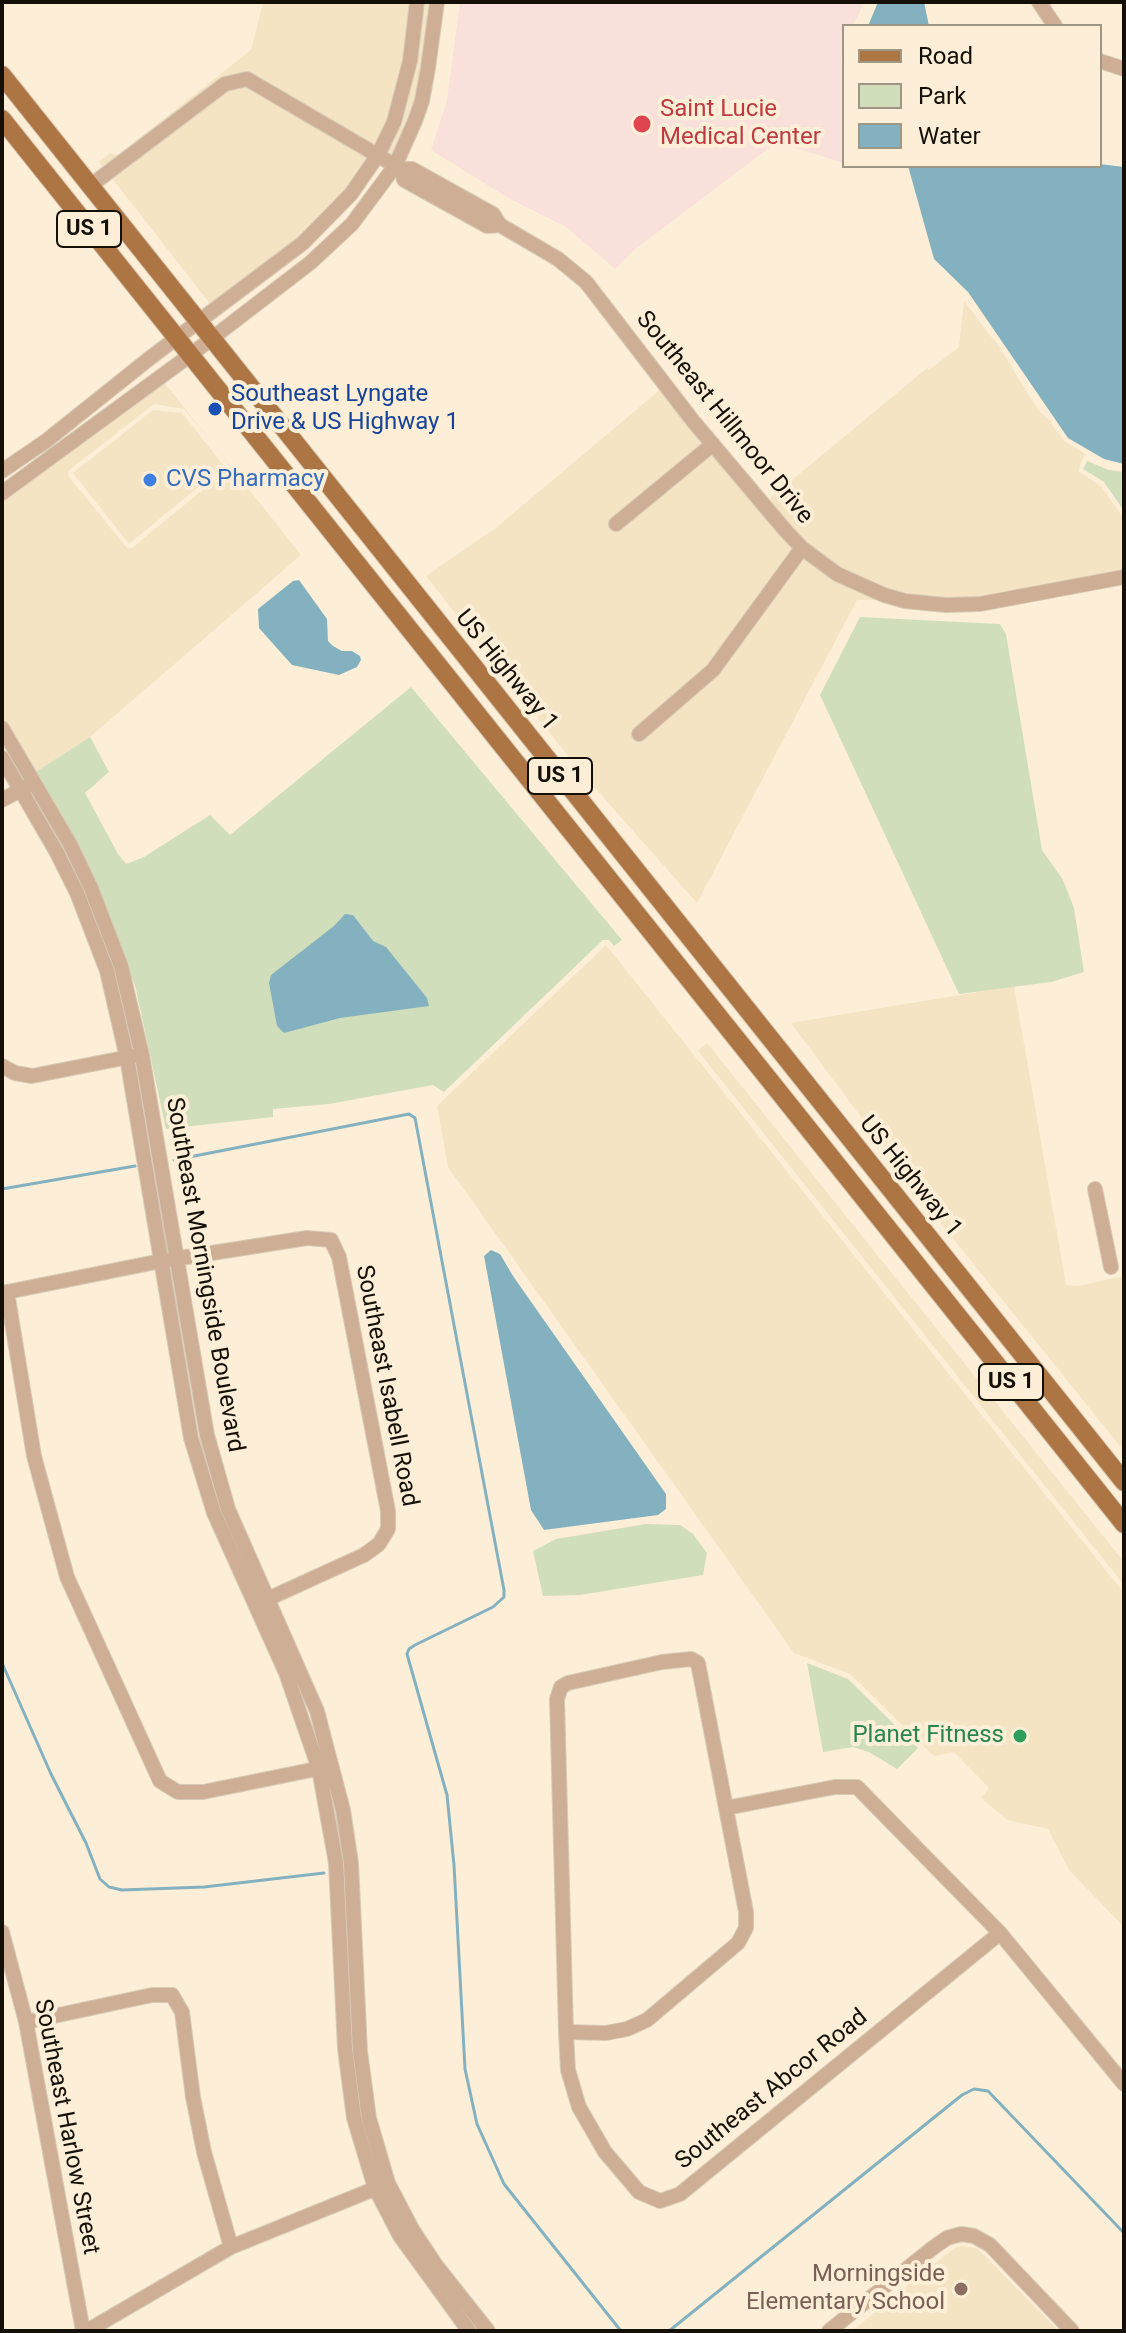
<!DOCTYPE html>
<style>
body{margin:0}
#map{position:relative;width:1126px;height:2333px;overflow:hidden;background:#fdefd7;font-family:Roboto,sans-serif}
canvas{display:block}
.frame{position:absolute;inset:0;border:4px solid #141008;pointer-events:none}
.legend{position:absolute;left:842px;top:24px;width:260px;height:144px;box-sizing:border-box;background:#fdefd7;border:2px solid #a09684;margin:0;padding:10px 14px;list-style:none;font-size:24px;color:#141008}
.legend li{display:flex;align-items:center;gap:16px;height:40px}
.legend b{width:40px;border:2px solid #a09684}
</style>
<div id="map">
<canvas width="1126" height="2333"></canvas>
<div class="frame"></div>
<ul class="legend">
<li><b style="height:10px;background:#ad7544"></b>Road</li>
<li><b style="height:22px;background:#d0debb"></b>Park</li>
<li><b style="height:22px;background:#84b1c0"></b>Water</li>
</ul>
</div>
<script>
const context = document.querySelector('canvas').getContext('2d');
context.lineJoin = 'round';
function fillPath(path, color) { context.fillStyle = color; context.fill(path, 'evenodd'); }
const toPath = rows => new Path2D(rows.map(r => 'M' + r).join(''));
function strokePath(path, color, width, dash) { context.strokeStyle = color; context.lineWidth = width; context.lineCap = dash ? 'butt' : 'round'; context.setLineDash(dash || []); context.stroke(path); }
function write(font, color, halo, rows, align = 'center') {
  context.font = font + ' Roboto,sans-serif'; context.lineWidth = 8; context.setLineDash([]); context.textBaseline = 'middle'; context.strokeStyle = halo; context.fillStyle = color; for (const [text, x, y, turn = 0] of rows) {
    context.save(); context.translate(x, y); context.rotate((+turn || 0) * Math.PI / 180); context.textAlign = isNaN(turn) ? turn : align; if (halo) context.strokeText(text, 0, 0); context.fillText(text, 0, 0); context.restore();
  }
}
const built = toPath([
 [263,2,412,2,405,60,390,119,376,148,249,75,104,169,99,162,110,153,118,155,251,50],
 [422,2,429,2,417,99,398,145,390,156,385,153,399,124,408,96],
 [246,85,370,157,347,190,309,230,211,305,111,177,227,89],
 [964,301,1000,348,1038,410,1049,420,1064,441,1087,455,1083,458,1078,471,1101,486,1124,519,1124,571,979,598,926,599,885,589,839,569,805,544,670,383,769,499,927,368,929,370,959,347],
 [164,382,301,555,90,737,34,773,2,717,2,500],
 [154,404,184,409,228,462,229,468,132,548,128,549,69,477,68,471],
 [662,388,782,533,881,600,857,600,697,903,579,770,426,576,497,527],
 [153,410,182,413,224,466,129,544,73,473],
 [606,945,1124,1593,1124,1927,1069,1870,1048,1829,1007,1820,981,1798,989,1788,954,1752,934,1756,850,1674,794,1653,448,1167,437,1106],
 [1014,986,1066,1285,1078,1286,1124,1276,1124,1451,934,1215,791,1023],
 [707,1043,1124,1562,1124,1585,698,1051],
 [962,2246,977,2248,1059,2331,852,2331,954,2248]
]);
const medical = toPath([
 [460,2,862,2,861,10,852,26,844,26,841,62,844,75,844,163,792,147,769,148,634,250,615,269,566,227,510,199,431,150,447,100]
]);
const green = toPath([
 [1087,461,1109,470,1124,472,1124,511,1104,482,1083,469],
 [860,617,1000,624,1006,634,1042,850,1063,880,1074,908,1084,972,1051,982,959,994,820,695],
 [411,687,622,940,614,946,609,940,603,940,444,1092,433,1085,329,1104,273,1109,273,1117,166,1129,135,985,34,773,90,737,109,772,85,793,118,854,126,864,144,857,210,815,230,835],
 [646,1524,680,1525,693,1534,707,1553,703,1575,580,1595,543,1596,533,1551,556,1539],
 [807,1663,848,1679,918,1748,897,1769,869,1752,853,1747,823,1752]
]);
const water = toPath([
 [878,2,924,2,929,26,868,26],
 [1100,164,1124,167,1124,464,1104,459,1068,438,968,292,934,259,908,166,1100,166],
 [299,580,327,619,328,641,333,646,342,651,352,651,360,656,361,660,357,667,339,675,292,665,259,628,258,609,293,581],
 [345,914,353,915,373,941,386,947,427,998,429,1006,340,1018,284,1033,277,1026,269,983,271,975,334,926],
 [491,1250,500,1254,513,1276,666,1494,666,1509,658,1515,544,1530,531,1510,484,1256]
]);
const stream = toPath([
 [174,1160,409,1114,415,1118,504,1590,504,1597,493,1607,415,1645,409,1649,407,1654,447,1795,454,1865,465,2069,477,2124,504,2184,621,2331],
 [2,1189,135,1166],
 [2,1663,51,1774,86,1843,100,1879,109,1887,122,1890,204,1887,324,1873],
 [669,2331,962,2095,974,2089,988,2091,1124,2233]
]);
const minor = toPath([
 [1039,2,1055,26],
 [1100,61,1124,69],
 [401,169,404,180,487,226,500,225],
 [90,186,225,84,247,79,401,169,412,169,493,214,500,225,558,259,586,282,693,421,785,530,802,548,837,574,884,595,905,601,946,605,980,604,1124,577],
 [2,471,46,441,150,358,303,243,351,194,378,155,394,122,410,61,417,2],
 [2,493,189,356,310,263,352,224,395,166,415,121,422,101,428,68,437,2],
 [616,524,713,444],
 [2,728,70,844,91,888,121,966,142,1055,207,1435,228,1509,317,1711,343,1810,351,1863,360,2051,369,2118,388,2183,412,2229,435,2264,488,2331],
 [639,734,713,670,802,548],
 [2,758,56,851,77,893,107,971,127,1058,191,1438,214,1513,286,1673,319,1769,336,1863,345,2049,354,2118,375,2188,400,2236,469,2331],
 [2,800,26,787],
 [2,1066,15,1073,32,1076,134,1056],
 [1095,1189,1111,1267],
 [7,1292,34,1456,67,1577,160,1781,178,1792,203,1792,326,1767],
 [2,1293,161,1261,307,1238,331,1240,339,1257,388,1511,388,1529,379,1544,364,1555,261,1602],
 [726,1808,835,1787,857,1787,1000,1933,1124,2084],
 [2,1932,26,2022,83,2331],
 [26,2022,152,1995,172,1995,182,2012,193,2097,204,2152,231,2247],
 [566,2032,606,2033,627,2029,647,2020,738,1943,746,1928,746,1912,698,1663,691,1659,662,1662,568,1683,561,1687,557,1699,566,2032,568,2070,579,2107,605,2152,639,2192,660,2201,680,2194,1000,1933],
 [87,2331,231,2247,384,2185],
 [829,2331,934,2247,947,2238,961,2234,974,2236,990,2245,1072,2331]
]);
const major = toPath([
 [2,75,1124,1482],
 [2,119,1124,1524]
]);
const markers = [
 [642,124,10,"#e0444e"],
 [215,409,8,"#1a4fb4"],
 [150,480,8,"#3f7fe0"],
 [1020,1736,8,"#2e9e5b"],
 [961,2289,8,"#8d6e63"]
];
const shields = [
 [89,229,64],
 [560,776,64],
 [1011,1382,64]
];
const shieldNames = [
 ["US 1",89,229],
 ["US 1",560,776],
 ["US 1",1011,1382]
];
const healthNames = [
 ["Saint Lucie",660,110],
 ["Medical Center",660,138]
];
const transitNames = [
 ["Southeast Lyngate",231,395],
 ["Drive & US Highway 1",231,423]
];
const streetNames = [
 ["Southeast Hillmoor Drive",724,418,51],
 ["US Highway 1",506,671,51],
 ["US Highway 1",910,1177,51],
 ["Southeast Morningside Boulevard",204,1275,80],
 ["Southeast Isabell Road",386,1386,79],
 ["Southeast Abcor Road",772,2090,-39],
 ["Southeast Harlow Street",66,2127,79]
];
const shopNames = [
 ["CVS Pharmacy",166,480]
];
const leisureNames = [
 ["Planet Fitness",1004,1736]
];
const educationNames = [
 ["Morningside",945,2275],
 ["Elementary School",945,2303]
];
fillPath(built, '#f4e4c4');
fillPath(medical, '#fae0db');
fillPath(green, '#d0debb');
fillPath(water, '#84b1c0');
strokePath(stream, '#84b1c0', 3);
strokePath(minor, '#d8cbb6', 16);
strokePath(major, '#d8cbb6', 20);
strokePath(minor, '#ceaf95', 14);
strokePath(major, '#ad7544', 18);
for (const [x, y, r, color] of markers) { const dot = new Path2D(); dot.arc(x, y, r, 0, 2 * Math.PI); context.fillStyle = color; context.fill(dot); strokePath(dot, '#fdefd7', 3); }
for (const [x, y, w] of shields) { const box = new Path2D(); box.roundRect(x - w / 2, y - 18, w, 36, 6); context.fillStyle = '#fdefd7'; context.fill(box); strokePath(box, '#141008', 2); }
write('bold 22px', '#141008', null, shieldNames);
write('24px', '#be3a42', '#fdefd7', healthNames, 'left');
write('24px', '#164399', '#fdefd7', transitNames, 'left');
write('24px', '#141008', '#fdefd7', streetNames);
write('24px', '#366cbe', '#fdefd7', shopNames, 'left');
write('24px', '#27864d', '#fdefd7', leisureNames, 'right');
write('24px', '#785e54', '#fdefd7', educationNames, 'right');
</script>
